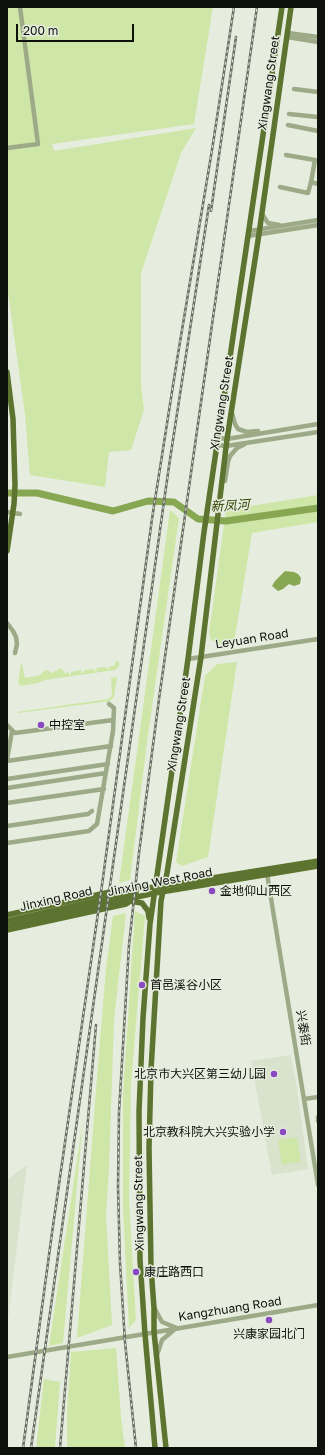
<!DOCTYPE html>
<meta charset="utf-8">
<style>
body{margin:0}
#map{position:relative;width:325px;height:1455px;overflow:hidden;background:#e6edde;font-family:"Golos Text",sans-serif}
canvas{display:block}
.frame{position:absolute;inset:0;border:8px solid #0f110c;pointer-events:none}
.scale{position:absolute;left:16px;top:24px;width:118px;height:18px;box-sizing:border-box;border:2px solid #0f110c;border-top:0;padding-left:5px;font-size:12px;line-height:14px;white-space:nowrap;color:#0f110c;-webkit-text-stroke:3px #e6edde;paint-order:stroke}
</style>
<div id="map">
<canvas width="325" height="1455"></canvas>
<div class="frame"></div>
<div class="scale">200 m</div>
</div>
<script>
const context = document.querySelector('canvas').getContext('2d');
context.lineJoin = 'round';
function fillPath(path, color) { context.fillStyle = color; context.fill(path, 'evenodd'); }
const toPath = rows => new Path2D(rows.map(r => 'M' + r).join(''));
function strokePath(path, color, width, dash) { context.strokeStyle = color; context.lineWidth = width; context.lineCap = dash ? 'butt' : 'round'; context.setLineDash(dash || []); context.stroke(path); }
function write(font, color, halo, rows, align = 'center') {
  context.font = font + ' "Golos Text","Noto Sans SC",sans-serif'; context.lineWidth = 3; context.setLineDash([]); context.textBaseline = 'middle'; context.strokeStyle = halo; context.fillStyle = color; for (const [text, x, y, turn = 0] of rows) {
    context.save(); context.translate(x, y); context.rotate((+turn || 0) * Math.PI / 180); context.textAlign = isNaN(turn) ? turn : align; if (halo) context.strokeText(text, 0, 0); context.fillText(text, 0, 0); context.restore();
  }
}
const built = toPath([
 [291,1055,297,1088,308,1169,272,1175,251,1061],
 [27,1165,7,1327,7,1180]
]);
const green = toPath([
 [7,7,213,7,194,124,52,144,54,151,196,128,181,153,141,273,141,384,144,410,131,450,109,452,105,487,30,475,25,415,7,285],
 [318,495,318,522,252,533,234,643,218,644,211,640,209,633,226,510],
 [170,510,179,518,148,735,130,880,119,883],
 [116,661,119,661,119,667,115,670,45,680,38,683,26,685,22,686,18,683,21,663,22,664,25,678,40,675,45,670,47,670,52,673,61,668,65,673,69,672,69,675,71,674,71,672,81,670,82,673,84,672,84,670,94,669,95,671,97,671,96,668,106,667,107,669,109,669,109,666,114,666],
 [237,662,208,857,182,866,176,862,205,676,217,664],
 [117,677,114,697,110,701,19,713,17,712,108,699,112,696,111,678],
 [135,911,145,916,131,1084,129,1199,136,1320,129,1328,123,1208,123,1094],
 [126,913,114,1020,109,1169,106,1214,112,1325,77,1338,97,1077,106,968,113,916],
 [83,1120,63,1343,49,1346],
 [297,1137,301,1162,282,1165,278,1140],
 [116,1348,121,1417,125,1448,67,1448,67,1411,71,1352],
 [44,1379,60,1382,55,1448,36,1448]
]);
const water = toPath([
 [285,571,294,572,298,574,301,578,300,584,294,586,289,584,283,589,278,591,272,586,275,581]
]);
const river = toPath([
 [7,493,37,493,113,511,148,501,174,502,198,519,226,521,318,508]
]);
const minor = toPath([
 [288,33,318,37],
 [287,37,318,42],
 [294,89,318,92],
 [289,114,318,117],
 [288,125,318,131],
 [7,148,38,144,20,7],
 [286,155,315,160,311,182],
 [280,187,308,193,311,182,318,184],
 [262,214,268,223,279,225],
 [249,231,318,220],
 [248,236,318,225],
 [232,413,235,424,238,429,247,432,258,431],
 [218,438,227,439,318,424],
 [217,445,226,446,318,432],
 [225,481,228,462,230,456,237,448,245,444],
 [7,512,20,514],
 [7,623,13,631,16,637,17,644,15,653],
 [188,659,318,639],
 [7,725,15,733,113,720],
 [7,760,12,731],
 [7,761,111,746],
 [7,779,108,764],
 [7,788,106,773],
 [7,803,104,789],
 [7,826,88,814,92,811],
 [7,843,89,831,97,824,113,731,114,708,109,704],
 [267,874,318,1185],
 [304,1099,318,1097],
 [318,1117,318,1121],
 [155,1309,162,1322,177,1328],
 [157,1355,162,1340,175,1329],
 [7,1357,318,1305]
]);
const major = toPath([
 [7,372,13,419,15,485,14,504,7,551],
 [129,901,142,903,148,911,149,918],
 [7,915,119,890,156,887,318,861],
 [7,921,136,892],
 [7,927,33,920,155,893,318,866],
 [7,930,126,904,134,899],
 [155,1448,145,1334,140,1260,139,1111,143,1018,150,924,188,659,204,532,282,7],
 [166,1448,154,1332,154,1308,151,1267,149,1148,151,1070,161,901,167,873,201,657,227,439,259,234,291,7]
]);
const rail = toPath([
 [211,211,236,37],
 [23,1448,52,1233,102,885,152,519,177,360,212,150,234,7],
 [31,1448,169,466,209,205],
 [60,1448,96,1025],
 [136,1448,125,1342,120,1263,118,1187,119,1112,129,945,139,853,159,699,257,7]
]);
const markers = [
 [41,725,4,"#894ac0"],
 [212,891,4,"#894ac0"],
 [142,985,4,"#894ac0"],
 [274,1074,4,"#894ac0"],
 [283,1132,4,"#894ac0"],
 [136,1272,4,"#894ac0"],
 [269,1320,4,"#894ac0"]
];
const streetNames = [
 ["Xingwang Street",269,83,-82],
 ["Xingwang Street",222,403,-81],
 ["Leyuan Road",252,639,-9],
 ["Xingwang Street",179,724,-81],
 ["Jinxing West Road",160,882,-11],
 ["Jinxing Road",56,899,-13],
 ["兴泰街",303,1028,81],
 ["Xingwang Street",139,1203,-91],
 ["Kangzhuang Road",230,1309,-9]
];
const poiNames = [
 ["中控室",49,725],
 ["金地仰山西区",220,891],
 ["首邑溪谷小区",150,985],
 ["北京市大兴区第三幼儿园",266,1074,"right"],
 ["北京教科院大兴实验小学",275,1132,"right"],
 ["康庄路西口",144,1272],
 ["兴康家园北门",269,1334,"center"]
];
const waterNames = [
 ["新凤河",230,506,-3]
];
fillPath(built, '#d9e2cc');
fillPath(green, '#cee7a8');
fillPath(water, '#88a753');
strokePath(river, '#88a753', 7);
strokePath(minor, '#9caa87', 4.5);
strokePath(major, '#5c742f', 5.5);
strokePath(rail, '#686c63', 2.5);
strokePath(rail, '#e6edde', 1, [3]);
for (const [x, y, r, color] of markers) { const dot = new Path2D(); dot.arc(x, y, r, 0, 2 * Math.PI); context.fillStyle = color; context.fill(dot); strokePath(dot, '#e6edde', 1.5); }
write('12px', '#0f110c', '#e6edde', streetNames);
write('12px', '#0f110c', '#e6edde', poiNames, 'left');
write('italic 13px', '#324505', '#e6edde', waterNames);
</script>
